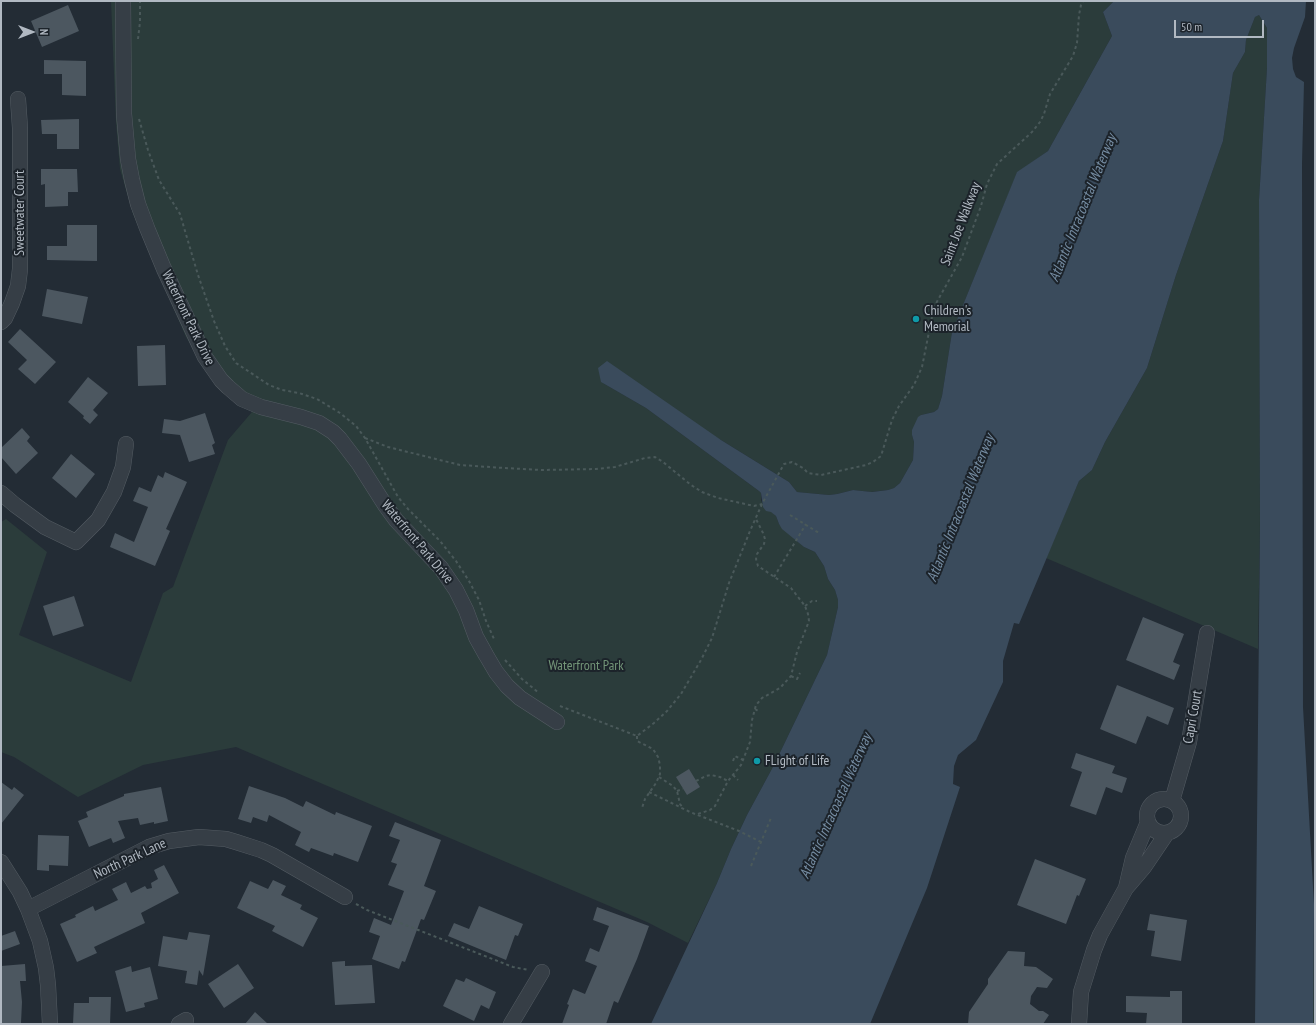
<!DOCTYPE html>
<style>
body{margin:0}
#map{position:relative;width:1316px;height:1025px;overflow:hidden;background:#232c35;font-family:"PT Sans Narrow",sans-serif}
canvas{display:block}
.frame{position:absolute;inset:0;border:2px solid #b1b9c2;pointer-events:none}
.north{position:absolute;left:12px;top:12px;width:40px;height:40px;-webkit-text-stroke:3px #1c232a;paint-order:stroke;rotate:90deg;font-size:11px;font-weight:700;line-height:16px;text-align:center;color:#b1b9c2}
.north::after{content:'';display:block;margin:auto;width:14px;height:18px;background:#b1b9c2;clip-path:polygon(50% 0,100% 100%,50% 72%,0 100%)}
.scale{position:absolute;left:1174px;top:20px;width:90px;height:18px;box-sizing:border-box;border:2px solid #b1b9c2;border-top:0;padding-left:5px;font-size:12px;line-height:14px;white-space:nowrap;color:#b1b9c2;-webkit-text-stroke:3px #1c232a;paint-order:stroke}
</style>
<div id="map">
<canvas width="1316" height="1025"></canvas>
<div class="frame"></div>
<div class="north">N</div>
<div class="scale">50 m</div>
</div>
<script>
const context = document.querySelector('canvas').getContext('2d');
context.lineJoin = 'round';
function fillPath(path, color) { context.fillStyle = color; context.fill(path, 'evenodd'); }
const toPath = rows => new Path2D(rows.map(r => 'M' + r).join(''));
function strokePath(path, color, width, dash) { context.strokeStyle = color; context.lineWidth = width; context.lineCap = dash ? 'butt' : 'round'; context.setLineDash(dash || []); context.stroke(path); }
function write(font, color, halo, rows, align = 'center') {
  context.font = font + ' "PT Sans Narrow",sans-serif'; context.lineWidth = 4; context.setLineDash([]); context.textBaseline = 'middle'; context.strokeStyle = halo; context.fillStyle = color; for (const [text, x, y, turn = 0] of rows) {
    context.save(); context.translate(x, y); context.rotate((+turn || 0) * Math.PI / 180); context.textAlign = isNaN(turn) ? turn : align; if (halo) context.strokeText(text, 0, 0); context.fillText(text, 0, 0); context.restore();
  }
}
const green = toPath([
 [111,1,1114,1,1103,12,1112,36,1048,151,1017,173,952,332,942,396,938,409,934,412,921,415,912,435,914,442,913,460,900,483,894,488,888,490,871,492,853,490,837,494,829,495,797,492,789,482,721,440,601,382,646,408,759,491,761,493,761,501,776,516,779,524,804,547,815,552,824,566,828,579,835,590,838,600,838,607,827,655,774,765,747,815,731,849,717,883,688,943,647,922,236,747,143,765,78,797,14,757,1,752,1,522,6,519,47,552,19,635,131,682,163,593,173,587,228,440,252,412,228,396,205,369,186,337,133,214,120,169,116,122],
 [1259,15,1267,28,1267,68,1259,200,1260,525,1258,649,1046,558,1079,481,1092,470,1105,442,1147,368,1176,275,1223,141,1233,73,1245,52,1246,40,1255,17],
 [1314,905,1315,905,1315,1024,1313,1024]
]);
const water = toPath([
 [1114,1,1306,1,1305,17,1294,48,1292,58,1293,69,1296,77,1304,82,1302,164,1303,707,1314,905,1313,1024,1255,1024,1260,525,1259,200,1267,68,1267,28,1259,15,1255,17,1246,40,1245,52,1233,73,1223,141,1176,275,1147,368,1105,442,1092,470,1079,481,1019,624,1014,623,1003,661,1003,682,976,740,958,755,954,766,953,784,960,787,927,888,870,1024,651,1024,717,883,731,849,747,815,774,765,827,655,838,607,838,600,835,590,828,579,824,566,815,552,804,547,782,529,779,524,776,516,771,512,766,511,763,507,761,493,759,491,646,408,601,382,598,368,607,361,721,440,789,482,797,492,829,495,837,494,853,490,872,492,888,490,894,488,900,483,913,460,914,442,912,435,912,430,918,417,921,415,934,412,938,409,942,396,952,332,1017,172,1048,151,1112,36,1103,12]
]);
const building = toPath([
 [68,5,79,31,42,47,31,21],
 [44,60,86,61,86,96,62,95,62,74,44,74],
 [79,119,79,149,57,149,57,134,42,134,41,120],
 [41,169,77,169,78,192,68,192,68,206,45,207,45,184,41,185],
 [67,225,97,225,97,261,47,260,47,246,67,246],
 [47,289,88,297,82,324,42,316],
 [20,329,56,362,35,384,18,369,27,360,8,342],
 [165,345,166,385,138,386,137,346],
 [88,377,108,393,93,410,98,415,90,424,83,418,84,416,68,402],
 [205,413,215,443,212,445,215,454,189,462,180,435,162,433,164,419,180,421],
 [22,428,30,437,27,441,38,453,16,474,1,457,1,448],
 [71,454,95,474,76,498,52,478],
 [165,472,187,482,166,529,170,531,155,566,110,547,115,533,134,542,148,507,133,501,139,487,151,492,158,475,163,478],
 [74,596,84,626,53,636,43,606],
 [1143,617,1184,634,1173,662,1180,665,1174,680,1126,660],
 [1117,685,1174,708,1168,725,1147,716,1136,744,1100,729],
 [1076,753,1115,766,1112,773,1127,778,1122,793,1106,787,1096,815,1070,806,1082,772,1071,768],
 [689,769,700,787,687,795,676,777],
 [1,782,12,790,14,787,24,795,1,824],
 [249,786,285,798,303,807,306,801,335,815,336,812,372,826,358,862,334,853,333,856,311,848,309,852,295,845,301,832,269,815,267,822,253,817,251,823,238,819],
 [161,787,168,821,154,824,154,822,140,825,138,818,118,821,125,838,113,843,111,838,89,847,78,821,88,817,86,812,124,796,124,794],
 [395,822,441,840,424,886,436,891,424,920,421,919,405,962,402,961,399,969,372,959,380,936,369,932,374,918,391,925,404,891,388,885,397,864,391,862,400,840,389,836],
 [38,835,69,836,68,866,49,865,49,871,37,870],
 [1035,859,1086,879,1079,896,1077,895,1066,924,1017,905],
 [164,865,179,893,141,913,145,923,94,947,97,953,77,962,60,924,76,917,75,915,93,906,95,911,118,900,112,889,126,882,131,893,145,886,147,889,152,888,151,883,158,879,154,870],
 [273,880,286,886,281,895,302,905,300,909,318,918,303,947,272,931,275,926,237,908,250,881,268,889],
 [479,906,523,924,518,936,515,935,506,960,448,936,454,923,469,929],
 [597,907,649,926,637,959,618,1003,614,1001,606,1024,562,1024,569,1005,567,1004,573,989,585,994,597,966,585,961,590,948,599,952,609,926,593,920],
 [1150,914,1187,920,1181,961,1151,956,1155,931,1147,930],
 [15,931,20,944,1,951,1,936],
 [189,932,210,935,203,976,199,970,197,985,185,983,187,971,158,966,163,936,187,940],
 [1008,951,1025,952,1024,966,1036,967,1053,979,1047,988,1037,987,1031,996,1030,1004,1039,1011,1043,1011,1049,1015,1043,1024,968,1024,969,1012,988,984,988,979],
 [345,961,345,966,372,965,375,1003,335,1005,332,962],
 [25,964,26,981,20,981,22,1002,21,1023,1,1024,1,966],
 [238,964,254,988,224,1008,208,984],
 [131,966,132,972,150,967,158,999,144,1003,145,1007,126,1012,115,971],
 [466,978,496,992,489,1009,481,1005,474,1021,443,1006,456,979,464,982],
 [1170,991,1182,991,1182,1024,1146,1024,1147,1013,1126,1012,1126,996,1170,997],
 [89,997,111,997,110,1024,73,1024,74,1003,89,1003],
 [255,1012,268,1024,245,1024]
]);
const path = toPath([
 [138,39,140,22,140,1],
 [139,119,148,150,159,180,180,214,198,275,214,321,225,346,236,363,269,385,282,390,299,393,317,399,340,413,356,426,365,438,398,497,408,509,440,541,456,561,469,581,479,600,486,621,494,639],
 [365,438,388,447,460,465,504,468,542,470,596,469,615,467,645,458,655,457,663,462,691,485,702,492,718,498,754,506,762,504],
 [790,515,819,533],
 [774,577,806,524],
 [805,606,812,601,817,601],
 [505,660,522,679,539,693],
 [791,676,797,679,800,673],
 [560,706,637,736,654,723,667,711,681,694,701,660,712,638,729,583,750,531,762,504,784,464,792,462,803,468,808,473,821,475,866,465,873,462,881,456,892,420,899,406,914,385,922,367,934,307,962,257,981,206,987,184,997,164,1032,132,1040,122,1044,114,1050,94,1073,56,1077,43,1079,15,1081,5,1083,1],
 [755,709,760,712],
 [637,736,637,741,653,749,658,757,660,765,660,774,656,783,645,799,642,808],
 [733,761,735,756,743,760],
 [733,775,738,780],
 [659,777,673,786,677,791,680,804,683,808],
 [696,781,706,776,711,775,720,777,728,781],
 [677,791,683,789],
 [649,792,690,812,739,831,761,842],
 [698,814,710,810,715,806,728,781,741,765,750,742,752,720,756,705,762,698,780,688,791,676,797,652,809,621,808,614,805,606,791,588,758,566,756,559,757,554,764,544,765,539,763,533,756,519],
 [751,866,771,818],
 [356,904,367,910,513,967,529,970]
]);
const minor = toPath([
 [123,1,124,114,128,159,132,180,138,204,147,228,164,269,205,357,221,380,228,387,242,399,261,407,301,417,319,423,333,432,340,439,359,464,385,505,396,520,441,568,456,590,466,610,476,637,486,655,496,672,507,686,520,698,557,722],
 [1,322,5,318,12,303,18,286,20,269,20,128,18,99],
 [1,493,15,505,45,527,76,542,98,520,114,492,123,467,126,444],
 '1147 816a17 17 0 1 1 34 0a17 17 0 1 1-34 0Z',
 [1172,801,1189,742,1207,633],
 [1148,822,1133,858,1126,888,1144,867,1167,833],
 [1,862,20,892,28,909,40,941,46,968,48,985,50,1024],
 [28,909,149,847,169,841,199,837,226,839,236,842,261,850,272,855,345,897],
 [179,1024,186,1020],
 [511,1024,542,972],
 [1079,1024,1081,992,1094,950,1100,935,1126,888]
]);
const markers = [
 [916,319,4,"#0f9aa8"],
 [757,761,4,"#0f9aa8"]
];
const streetNames = [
 ["Sweetwater Court",20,213,-90],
 ["Saint Joe Walkway",961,224,-69],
 ["Waterfront Park Drive",188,318,64],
 ["Waterfront Park Drive",417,542,50],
 ["Capri Court",1193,717,-80],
 ["North Park Lane",130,859,-25]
];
const poiNames = [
 ["Children's",924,311],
 ["Memorial",924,327],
 ["FLight of Life",765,761]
];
const parkNames = [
 ["Waterfront Park",586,666]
];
const waterNames = [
 ["Atlantic Intracoastal Waterway",1083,208,-68],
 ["Atlantic Intracoastal Waterway",961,508,-68],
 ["Atlantic Intracoastal Waterway",836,806,-66]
];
fillPath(green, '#2b3c3b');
fillPath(water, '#3a4b5c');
fillPath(building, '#4c5760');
strokePath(minor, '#545c63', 16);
strokePath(path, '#4a595a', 2, [3, 3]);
strokePath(minor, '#363e46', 15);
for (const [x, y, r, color] of markers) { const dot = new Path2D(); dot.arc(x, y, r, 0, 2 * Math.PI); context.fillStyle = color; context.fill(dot); strokePath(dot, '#1c232a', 1.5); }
write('14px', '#b1b9c2', '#1c232a', streetNames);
write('14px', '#b1b9c2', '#1c232a', poiNames, 'left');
write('14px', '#739578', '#1c232a', parkNames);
write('italic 15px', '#758ca2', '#1c232a', waterNames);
</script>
